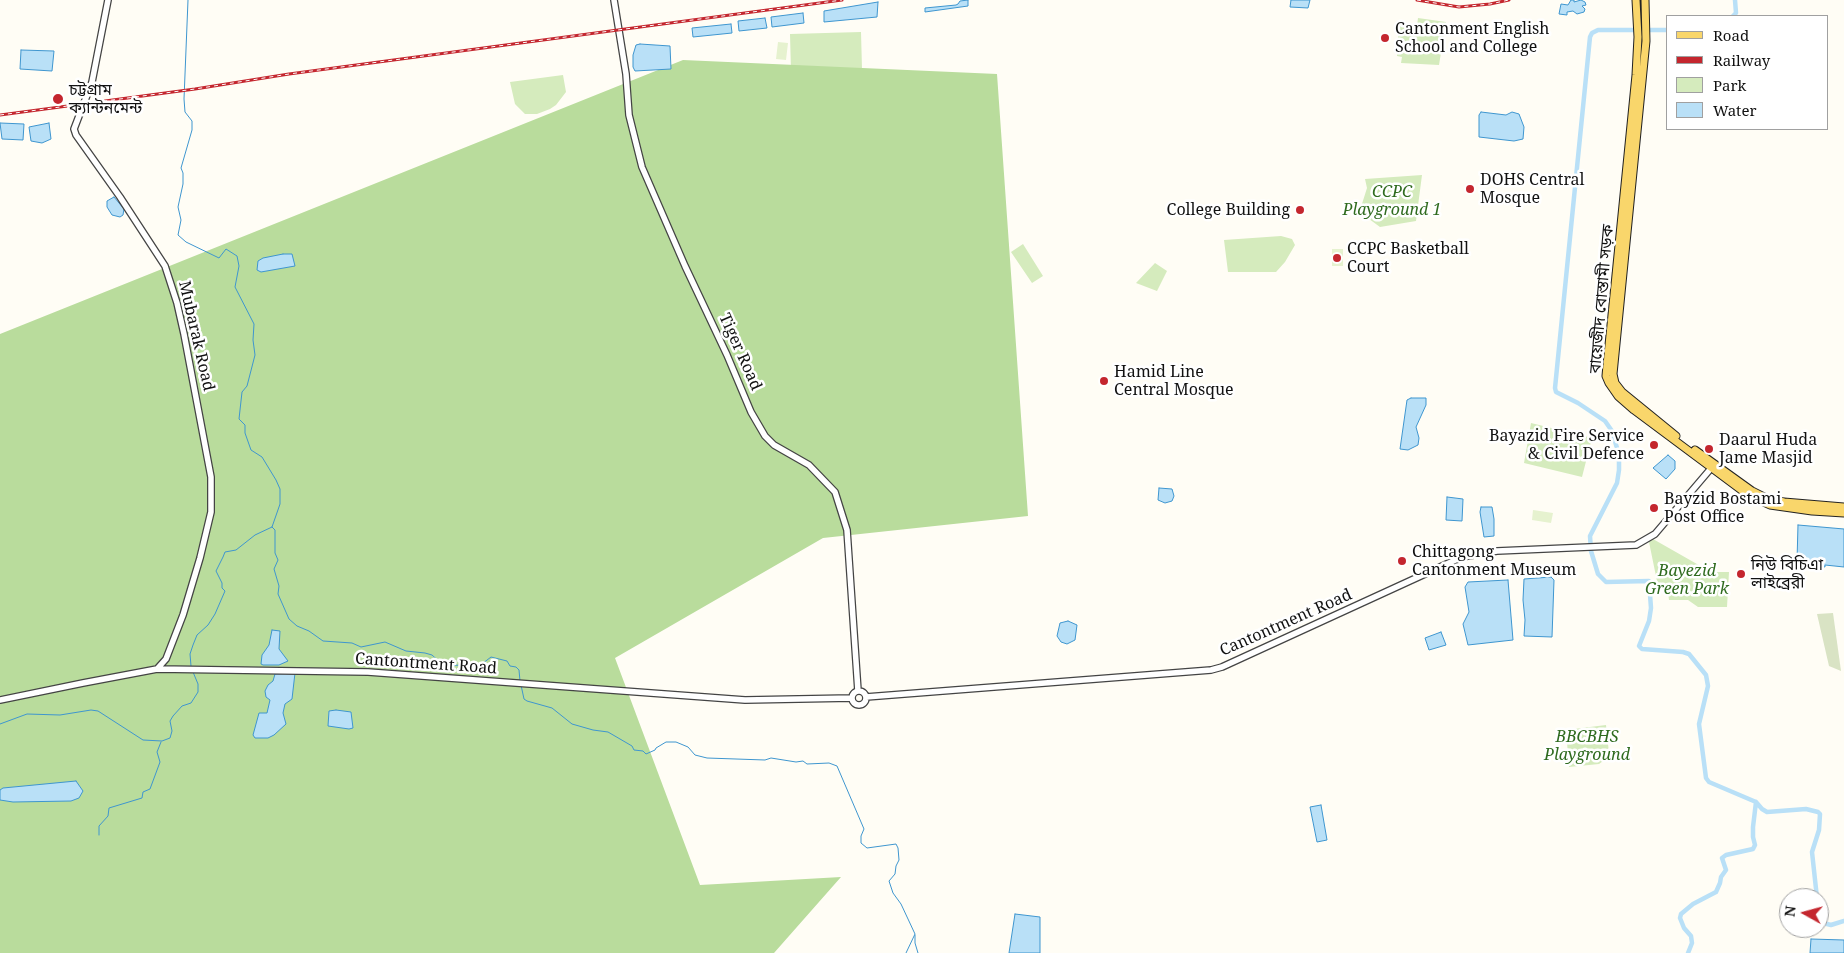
<!DOCTYPE html>
<meta charset="utf-8">
<style>
body{margin:0}
#map{position:relative;width:1844px;height:953px;overflow:hidden;background:#fffdf5;font-family:"Noto Serif",serif}
canvas{display:block}
.legend{position:absolute;left:1666px;top:15px;width:162px;height:115px;box-sizing:border-box;background:#fff;border:1px solid #a0a0a0;margin:0;padding:6px 9px;list-style:none;font-size:15px;color:#111}
.legend li{display:flex;align-items:center;gap:10px;height:25px}
.legend b{width:25px;border:1px solid #a0a0a0}
.north{position:absolute;left:1779px;top:888px;width:50px;height:50px;box-sizing:border-box;background:#fff;border:1px solid #a0a0a0;border-radius:50%;rotate:277deg;font-size:14px;font-weight:700;line-height:20px;text-align:center;color:#111}
.north::after{content:'';display:block;margin:auto;width:18px;height:22px;background:#c4262e;clip-path:polygon(50% 0,100% 100%,50% 72%,0 100%)}
</style>
<div id="map">
<canvas width="1844" height="953"></canvas>
<ul class="legend">
<li><b style="height:6px;background:#f9d66b"></b>Road</li>
<li><b style="height:6px;background:#c4262e"></b>Railway</li>
<li><b style="height:14px;background:#d5ebbd"></b>Park</li>
<li><b style="height:14px;background:#b9e0f7"></b>Water</li>
</ul>
<div class="north">N</div>
</div>
<script>
const context = document.querySelector('canvas').getContext('2d');
context.lineJoin = 'round';
function fillPath(path, color) { context.fillStyle = color; context.fill(path, 'evenodd'); }
const toPath = rows => new Path2D(rows.map(r => 'M' + r).join(''));
function strokePath(path, color, width, dash) { context.strokeStyle = color; context.lineWidth = width; context.lineCap = dash ? 'butt' : 'round'; context.setLineDash(dash || []); context.stroke(path); }
function write(font, color, halo, rows, align = 'center') {
  context.font = font + ' "Noto Serif","Noto Sans Bengali",serif'; context.lineWidth = 5; context.setLineDash([]); context.textBaseline = 'middle'; context.strokeStyle = halo; context.fillStyle = color; for (const [text, x, y, turn = 0] of rows) {
    context.save(); context.translate(x, y); context.rotate((+turn || 0) * Math.PI / 180); context.textAlign = isNaN(turn) ? turn : align; if (halo) context.strokeText(text, 0, 0); context.fillText(text, 0, 0); context.restore();
  }
}
const green = toPath([
 [1418,18,1446,22,1439,65,1401,63,1402,57,1397,56,1399,24,1417,26],
 [861,32,862,69,791,71,790,34],
 [563,75,566,92,556,105,550,109,537,114,525,114,515,104,510,82],
 [1422,175,1416,221,1380,227,1365,216,1361,207,1367,188,1365,179],
 [1281,236,1292,239,1295,245,1285,262,1276,272,1228,272,1224,240],
 [1023,244,1043,276,1032,283,1011,252],
 [1155,263,1167,271,1157,291,1136,283],
 [1531,423,1592,438,1582,477,1524,463],
 [1653,539,1711,572,1729,572,1727,607,1698,607,1688,600,1669,600,1667,586,1658,586,1649,542],
 [1606,725,1609,753,1606,759,1599,764,1569,767,1566,730]
]);
const forest = toPath([
 [683,60,997,74,1028,516,823,538,615,658,700,885,841,877,774,953,0,953,0,334]
]);
const cemetery = toPath([
 [1833,613,1841,671,1829,666,1817,614]
]);
const pitch = toPath([
 [778,42,788,43,786,60,776,59],
 [1332,249,1343,249,1343,266,1332,266],
 [1533,510,1553,513,1551,523,1532,520]
]);
const water = toPath([
 [968,0,968,6,925,12,925,8,956,5,958,4,960,1,968,0],
 [1291,0,1310,0,1308,8,1290,7,1291,0],
 [1571,0,1574,0,1574,2,1581,0,1585,2,1586,5,1582,6,1585,9,1584,12,1577,14,1573,11,1567,12,1567,15,1559,14,1561,4,1568,5,1571,0],
 [878,2,877,17,824,22,824,11,878,2],
 [803,13,804,23,772,27,771,17,803,13],
 [765,18,767,28,739,31,738,21,765,18],
 [731,24,732,33,693,37,692,28,731,24],
 [640,44,670,46,671,69,635,71,633,67,633,55,636,45,640,44],
 [21,50,54,51,52,71,20,69,21,50],
 [1481,112,1506,115,1512,112,1519,114,1524,127,1523,139,1514,141,1479,137,1479,115,1481,112],
 [0,123,24,124,23,140,2,139,0,123],
 [49,123,51,139,42,143,31,141,29,127,49,123],
 [114,197,124,209,123,215,120,217,112,215,107,207,107,201,114,197],
 [283,254,292,254,295,266,261,272,257,270,258,261,263,258,283,254],
 [1411,398,1426,398,1426,405,1416,427,1419,438,1418,445,1408,450,1400,449,1407,400,1411,398],
 [1668,455,1675,461,1675,469,1666,479,1653,468,1668,455],
 [1159,488,1172,489,1174,496,1172,501,1165,503,1158,500,1159,488],
 [1447,497,1463,499,1462,521,1446,520,1447,497],
 [1481,507,1492,507,1494,519,1494,536,1484,537,1480,512,1481,507],
 [1798,525,1844,529,1844,567,1825,565,1825,567,1819,566,1819,564,1797,561,1798,525],
 [1551,577,1554,580,1552,637,1524,636,1525,620,1523,600,1524,579,1551,577],
 [1508,580,1513,640,1468,645,1463,624,1469,612,1465,587,1468,582,1508,580],
 [1068,621,1077,625,1075,640,1067,644,1061,642,1057,636,1060,623,1068,621],
 [272,630,280,631,279,649,288,661,279,665,263,665,261,664,262,655,269,645,272,630],
 [1441,632,1446,645,1429,650,1425,638,1441,632],
 [295,673,292,699,285,704,283,713,286,724,274,735,268,738,255,738,253,735,259,713,267,713,270,700,266,697,265,691,268,685,273,681,275,674,295,673],
 [336,710,351,712,353,728,349,729,328,726,329,711,336,710],
 [76,781,83,791,79,798,71,801,13,802,0,800,0,790,3,788,76,781],
 [1321,805,1327,840,1317,842,1310,807,1321,805],
 [1015,914,1040,917,1040,953,1009,953,1015,914],
 [1811,939,1844,940,1844,953,1810,953,1811,939]
]);
const stream = toPath([
 [188,0,184,99,185,112,192,121,192,130,181,168,183,173,183,184,178,207,181,220,178,235,186,242,219,258,226,249,237,256,239,266,235,287,254,324,253,340,255,355,247,386,242,392,239,419,245,425,245,433,251,450,262,457,276,480,280,489,280,504,272,527,255,535,236,550,225,552,223,557,216,571,222,583,222,588,225,591,215,614,208,625,197,635,193,645,190,654,191,666],
 [272,527,275,530,275,553,278,560,274,569,279,586,278,594,289,619,297,626,309,631,323,641,352,643,361,647,385,642,406,651,425,653,432,655,444,666,461,665,478,667,491,657,507,661,510,666,516,667,519,670,520,681],
 [521,685,524,699,527,701,552,708,572,724,593,730,608,732,632,746,634,750,643,751,646,754,655,750,656,748,666,742,676,742,688,747,695,755,707,758,765,760,771,758,796,762,803,761,807,764,829,763,837,766,864,829,861,836,861,843,867,848,896,844,898,848,899,860,896,866,895,874,889,881,893,893,901,904,915,934,906,953],
 [0,724,27,714,60,715,91,710,98,711,143,740,162,741,170,738,172,731,170,721,173,716,182,706,191,703,198,692,198,684,193,672],
 [99,835,99,826,108,816,109,808,142,798,143,792,150,789,160,762,157,752,161,742],
 [915,935,915,943,918,953]
]);
const canal = toPath([
 [1733,16,1736,13,1735,0],
 [1668,30,1598,30,1592,33,1590,37,1555,388,1556,392,1578,403,1605,421,1612,431,1619,455,1619,470,1617,483,1590,536,1591,551,1598,574,1606,582,1649,581,1651,608,1649,621,1639,646,1642,649,1683,652,1689,654,1706,675,1708,686,1699,724,1706,778,1709,782,1756,802,1753,827,1753,837,1755,845,1753,849,1726,855,1722,858,1726,870,1721,877,1720,883,1716,892,1693,904,1681,914,1680,918,1684,928,1691,936,1692,943,1688,953],
 [1756,802,1762,809,1767,812,1806,809,1818,812,1820,814,1819,830,1812,852,1817,898],
 [1819,917,1823,923,1831,925,1844,921]
]);
const tertiary = toPath([
 [108,0,92,82,74,129,76,135,120,197,165,266,177,303,184,334,211,477,211,512,200,558,183,615,166,659,157,669],
 [614,0,626,74,629,115,642,167,685,266,727,355,751,412,765,436,774,445,809,465,835,492,847,530,858,691],
 '852 698a7 7 0 1 1 14 0a7 7 0 1 1-14 0Z',
 [866,697,1211,670,1222,667,1462,557,1497,551,1636,545,1655,534,1713,466],
 [0,700,83,683,157,669,368,672,745,700,852,698]
]);
const primary = toPath([
 [1636,0,1638,37,1636,75,1607,365,1606,376,1609,383,1618,396,1634,410,1748,495,1770,505,1812,511,1844,513],
 [1645,0,1646,41,1613,374,1615,383,1622,392,1676,436],
 [1695,450,1752,491,1764,497,1784,502,1844,507]
]);
const rail = toPath([
 [1417,0,1459,7,1490,4,1509,0],
 [0,115,195,89,289,74,842,0]
]);
const markers = [
 [1385,38,5,"#c4262e"],
 [58,99,6,"#c4262e"],
 [1470,189,5,"#c4262e"],
 [1300,210,5,"#c4262e"],
 [1337,258,5,"#c4262e"],
 [1104,381,5,"#c4262e"],
 [1654,445,5,"#c4262e"],
 [1709,449,5,"#c4262e"],
 [1654,508,5,"#c4262e"],
 [1402,561,5,"#c4262e"],
 [1741,574,5,"#c4262e"]
];
const poiNames = [
 ["Cantonment English",1395,29],
 ["School and College",1395,47],
 ["চট্টগ্রাম",69,90],
 ["ক্যান্টনমেন্ট",69,108],
 ["DOHS Central",1480,180],
 ["Mosque",1480,198],
 ["College Building",1290,210,"right"],
 ["CCPC Basketball",1347,249],
 ["Court",1347,267],
 ["Hamid Line",1114,372],
 ["Central Mosque",1114,390],
 ["Bayazid Fire Service",1644,436,"right"],
 ["& Civil Defence",1644,454,"right"],
 ["Daarul Huda",1719,440],
 ["Jame Masjid",1719,458],
 ["Bayzid Bostami",1664,499],
 ["Post Office",1664,517],
 ["Chittagong",1412,552],
 ["Cantonment Museum",1412,570],
 ["নিউ বিচিএা",1751,565],
 ["লাইব্রেরী",1751,583]
];
const parkNames = [
 ["CCPC",1392,192],
 ["Playground 1",1392,210],
 ["Bayezid",1687,571],
 ["Green Park",1687,589],
 ["BBCBHS",1587,737],
 ["Playground",1587,755]
];
const streetNames = [
 ["বায়েজীদ বোস্তামী সড়ক",1602,299,-85],
 ["Mubarak Road",196,336,77],
 ["Tiger Road",740,352,66],
 ["Cantontment Road",1286,623,-24],
 ["Cantontment Road",426,664,4]
];
fillPath(green, '#d5ebbd');
fillPath(forest, '#b9dc9c');
fillPath(cemetery, '#d9e3c4');
fillPath(pitch, '#e6f2cf');
fillPath(water, '#b9e0f7');
strokePath(water, '#3f96cf', 1);
strokePath(stream, '#3f96cf', 1);
strokePath(canal, '#b9e0f7', 4.5);
strokePath(tertiary, '#444', 8);
strokePath(primary, '#222', 9);
strokePath(tertiary, '#fff', 5.5);
strokePath(primary, '#f9d66b', 7);
strokePath(rail, '#c4262e', 3);
strokePath(rail, '#fff', 1, [4]);
for (const [x, y, r, color] of markers) { const dot = new Path2D(); dot.arc(x, y, r, 0, 2 * Math.PI); context.fillStyle = color; context.fill(dot); strokePath(dot, '#fff', 2); }
write('16px', '#111', '#fff', poiNames, 'left');
write('italic 16px', '#2f6b1f', '#fff', parkNames);
write('16px', '#111', '#fff', streetNames);
</script>
